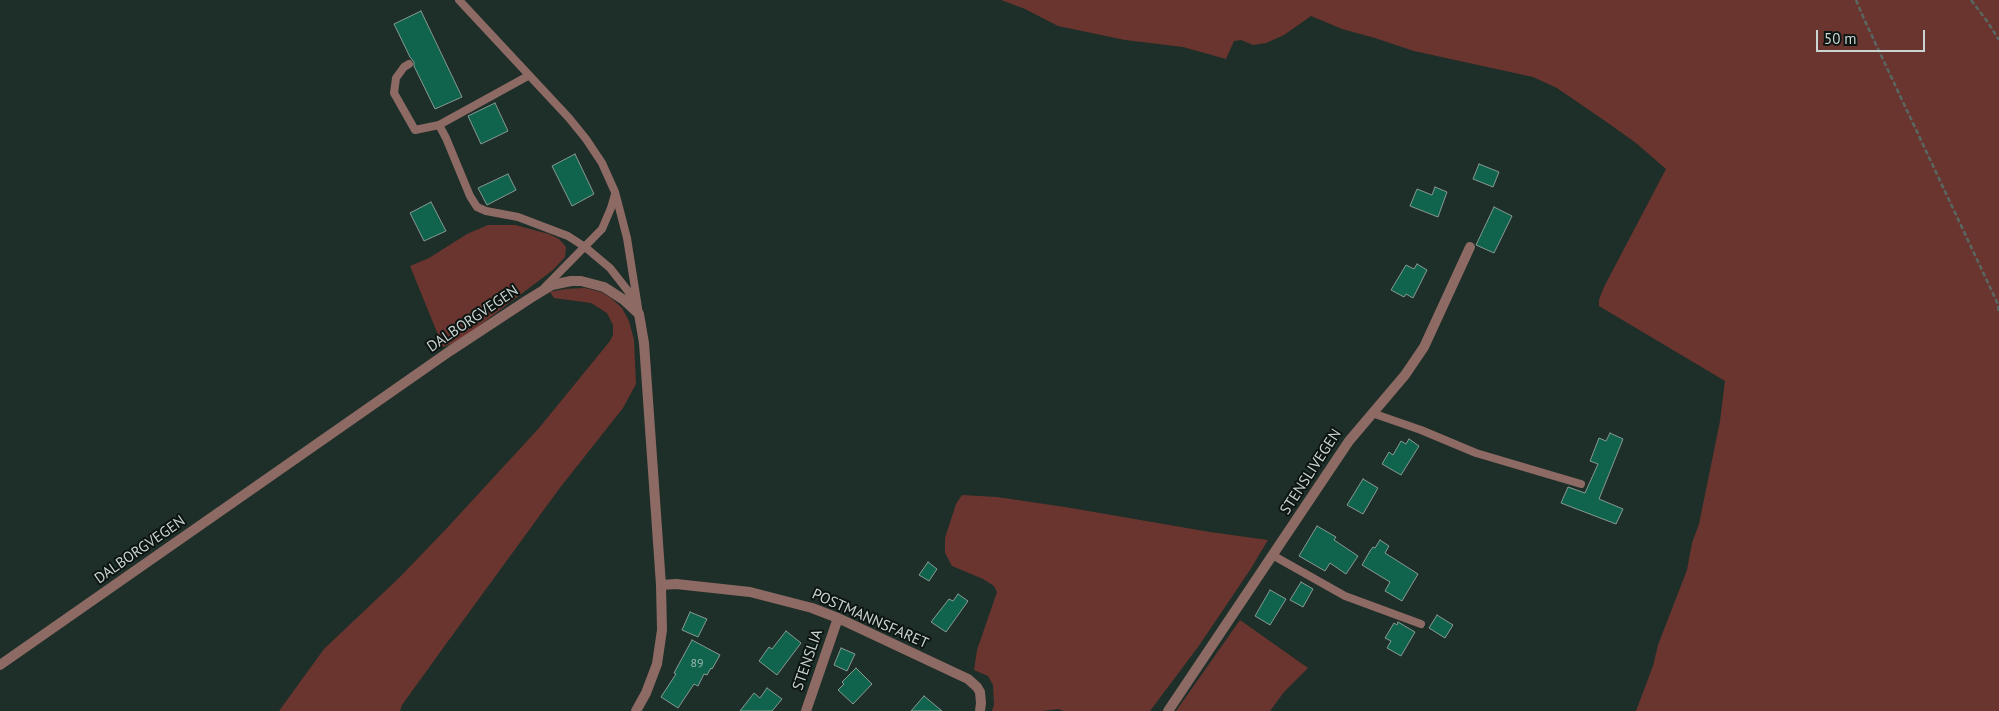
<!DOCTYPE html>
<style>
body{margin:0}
#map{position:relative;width:1999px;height:711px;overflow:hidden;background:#1e2e28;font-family:"PT Sans",sans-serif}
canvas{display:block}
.scale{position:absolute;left:1816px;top:30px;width:109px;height:22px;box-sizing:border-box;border:2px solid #cad4d0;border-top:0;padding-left:6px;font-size:15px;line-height:18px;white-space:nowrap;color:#cad4d0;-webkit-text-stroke:4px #0d1512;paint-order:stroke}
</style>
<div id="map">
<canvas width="1999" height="711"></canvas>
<div class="scale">50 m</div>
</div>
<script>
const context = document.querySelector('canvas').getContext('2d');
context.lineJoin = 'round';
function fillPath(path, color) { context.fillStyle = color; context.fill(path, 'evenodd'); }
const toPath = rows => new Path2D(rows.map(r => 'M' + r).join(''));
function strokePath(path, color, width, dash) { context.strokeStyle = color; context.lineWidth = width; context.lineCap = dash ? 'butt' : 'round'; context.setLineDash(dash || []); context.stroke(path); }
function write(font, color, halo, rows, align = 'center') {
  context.font = font + ' "PT Sans",sans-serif'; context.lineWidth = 4; context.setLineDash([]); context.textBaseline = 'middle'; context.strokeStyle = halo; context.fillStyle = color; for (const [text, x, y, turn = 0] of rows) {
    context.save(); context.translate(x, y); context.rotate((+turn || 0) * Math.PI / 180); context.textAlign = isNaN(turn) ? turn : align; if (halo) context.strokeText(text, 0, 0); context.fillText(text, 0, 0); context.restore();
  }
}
const green = toPath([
 [1001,0,1999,0,1999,711,1636,711,1653,666,1658,645,1687,570,1692,543,1699,524,1720,421,1725,381,1599,306,1599,300,1604,287,1666,169,1636,143,1608,123,1557,88,1533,77,1414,51,1375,38,1342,29,1311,16,1284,35,1266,43,1253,45,1241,40,1234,41,1226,59,1183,47,1125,40,1058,26,1025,9],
 [488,225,515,225,549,234,559,239,566,247,565,257,553,270,459,341,443,347,410,266,429,258,467,234],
 [585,288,601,292,611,298,622,308,629,321,634,340,636,384,623,408,559,489,446,644,402,705,400,711,279,711,324,649,400,577,447,528,539,428,610,341,613,335,613,325,607,313,591,303,554,298,550,292,565,289],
 [962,495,997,497,1065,507,1210,532,1268,540,1250,570,1198,647,1150,711,1064,711,1058,709,1042,711,992,711,994,705,993,685,988,676,974,670,977,650,997,592,994,586,983,579,952,566,945,553,945,538,956,504],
 [1240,620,1308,668,1284,692,1270,711,1176,711]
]);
const building = toPath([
 [421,11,462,97,435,109,414,66,414,62,410,57,394,24,421,11],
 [495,103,508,131,481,144,468,116,495,103],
 [575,154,594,194,572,206,552,166,575,154],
 [1479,164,1499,172,1493,187,1473,179,1479,164],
 [508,174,516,190,487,205,478,188,508,174],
 [1435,187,1447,192,1438,217,1410,206,1417,189,1432,195,1435,187],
 [431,202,446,231,424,241,410,213,431,202],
 [1494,207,1512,216,1494,253,1476,245,1494,207],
 [1417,264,1427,270,1413,298,1406,294,1404,297,1391,290,1406,265,1414,269,1417,264],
 [1610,433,1623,439,1599,499,1623,509,1616,524,1561,503,1568,487,1585,493,1598,464,1590,461,1599,438,1606,441,1610,433],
 [1409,439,1419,446,1401,475,1382,464,1389,452,1393,455,1401,441,1406,444,1409,439],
 [1363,479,1378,488,1363,514,1347,505,1363,479],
 [1317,526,1336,537,1334,540,1358,556,1346,574,1330,563,1325,571,1299,556,1317,526],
 [1380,540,1389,546,1385,553,1418,574,1402,601,1385,591,1390,582,1362,565,1370,551,1373,547,1375,548,1380,540],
 [928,562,937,569,929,581,919,575,928,562],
 [1301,582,1313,589,1303,607,1290,600,1301,582],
 [1270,590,1286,599,1270,625,1255,616,1270,590],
 [958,594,968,601,946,632,931,622,949,599,953,601,958,594],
 [690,612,707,619,698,637,682,630,690,612],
 [1437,615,1453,625,1445,638,1429,628,1437,615],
 [1398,622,1415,632,1401,656,1387,648,1391,641,1385,638,1394,623,1397,625,1398,622],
 [786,631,801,643,777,675,759,661,769,647,772,649,786,631],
 [692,640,720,655,712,669,711,668,707,675,704,674,698,686,694,684,678,708,661,697,676,674,674,673,692,640],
 [841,648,855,654,847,671,834,665,841,648],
 [856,668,872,684,853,704,838,690,844,684,842,682,856,668],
 [767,688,782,699,772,711,740,711,754,693,760,698,767,688],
 [924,696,942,711,911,711,924,696]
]);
const path = toPath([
 [1856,0,1864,19,1997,302,1999,312],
 [1971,0,1987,21,1999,40]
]);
const lane = toPath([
 [459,0,569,118,586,139,602,163,615,192,620,211,627,238,639,314],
 [409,64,404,67,396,78,394,93,415,130,439,125,528,76],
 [439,125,446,138,470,196,477,207,486,211,518,217,568,236,585,247,610,268,628,291,636,307],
 [545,287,602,229,611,208,615,194],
 [1372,413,1421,430,1476,453,1581,484],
 [1274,556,1345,596,1421,624]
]);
const street = toPath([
 [661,585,676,584,750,592,812,608,838,618,968,679,977,687,980,692,981,703,980,711],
 [0,665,450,351,529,299,552,285,571,281,581,281,604,287,624,300,639,314,644,343,661,585,662,630,657,664,646,693,636,711],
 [806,711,838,618],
 [1168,711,1349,441,1405,375,1424,347,1470,247]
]);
const numberNames = [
 ["89",697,664]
];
const streetNames = [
 ["DALBORGVEGEN",473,319,-34],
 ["STENSLIVEGEN",1311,472,-57],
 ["DALBORGVEGEN",140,550,-35],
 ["POSTMANNSFARET",870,619,24],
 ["STENSLIA",808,660,-71]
];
fillPath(green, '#6a352f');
fillPath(building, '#10644d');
strokePath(building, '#879a92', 1);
strokePath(path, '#596762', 2.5, [5, 2.5]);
strokePath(lane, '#8e6a64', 8);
strokePath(street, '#8e6a64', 10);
write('12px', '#9cb8af', null, numberNames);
write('15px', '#cad4d0', '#0d1512', streetNames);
</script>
